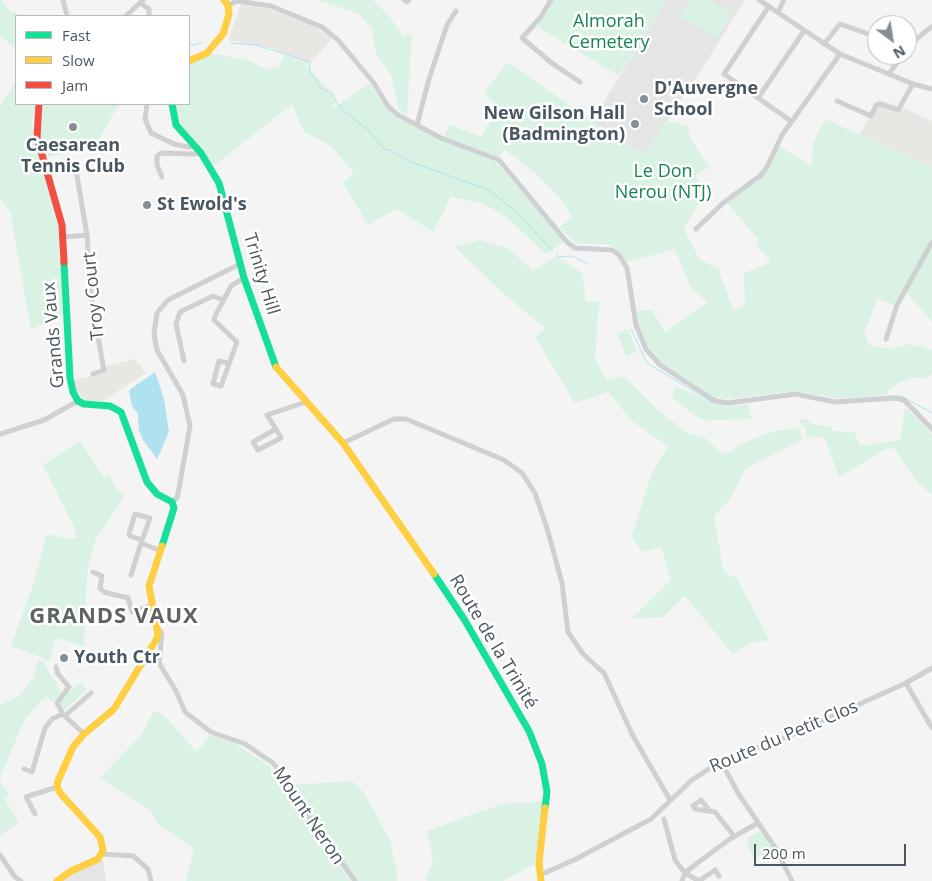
<!DOCTYPE html>
<meta charset="utf-8">
<style>
body{margin:0}
#map{position:relative;width:932px;height:881px;overflow:hidden;background:#f4f4f4;font-family:"Open Sans",sans-serif}
canvas{display:block}
.legend{position:absolute;left:15px;top:15px;width:175px;height:90px;box-sizing:border-box;background:#fff;border:1px solid #b7bbc0;margin:0;padding:6px 9px;list-style:none;font-size:15px;color:#4a5661}
.legend li{display:flex;align-items:center;gap:10px;height:25px}
.legend b{width:25px;border:1px solid #b7bbc0}
.north{position:absolute;left:867px;top:15px;width:50px;height:50px;box-sizing:border-box;background:#fff;border:1px solid #b7bbc0;border-radius:50%;rotate:149deg;font-size:14px;font-weight:700;line-height:20px;text-align:center;color:#4a5661}
.north::after{content:'';display:block;margin:auto;width:18px;height:22px;background:#868d94;clip-path:polygon(50% 0,100% 100%,50% 72%,0 100%)}
.scale{position:absolute;left:754px;top:844px;width:152px;height:22px;box-sizing:border-box;border:2px solid #4a5661;border-top:0;padding-left:6px;font-size:15px;line-height:18px;white-space:nowrap;color:#4a5661;-webkit-text-stroke:4px #fff;paint-order:stroke}
</style>
<div id="map">
<canvas width="932" height="881"></canvas>
<ul class="legend">
<li><b style="height:6px;background:#16e098"></b>Fast</li>
<li><b style="height:6px;background:#ffcf43"></b>Slow</li>
<li><b style="height:6px;background:#f24e42"></b>Jam</li>
</ul>
<div class="north">N</div>
<div class="scale">200 m</div>
</div>
<script>
const context = document.querySelector('canvas').getContext('2d');
context.lineJoin = 'round';
function fillPath(path, color) { context.fillStyle = color; context.fill(path, 'evenodd'); }
const toPath = rows => new Path2D(rows.map(r => 'M' + r).join(''));
function strokePath(path, color, width, dash) { context.strokeStyle = color; context.lineWidth = width; context.lineCap = dash ? 'butt' : 'round'; context.setLineDash(dash || []); context.stroke(path); }
function write(font, color, halo, rows, align = 'center') {
  context.font = font + ' "Open Sans",sans-serif'; context.lineWidth = 5; context.setLineDash([]); context.textBaseline = 'middle'; context.strokeStyle = halo; context.fillStyle = color; for (const [text, x, y, turn = 0] of rows) {
    context.save(); context.translate(x, y); context.rotate((+turn || 0) * Math.PI / 180); context.textAlign = isNaN(turn) ? turn : align; if (halo) context.strokeText(text, 0, 0); context.fillText(text, 0, 0); context.restore();
  }
}
const commercial = toPath([
 [241,4,274,10,314,26,332,38,316,57,307,63,271,48,228,40],
 [879,100,905,108,932,121,932,167,859,135],
 [135,359,146,373,103,401,88,402,76,391,73,380,100,374,105,372,105,366]
]);
const education = toPath([
 [667,0,745,0,698,75,644,155,592,121],
 [103,860,106,881,61,881,71,874]
]);
const green = toPath([
 [0,0,2,0,9,11,17,13,20,16,16,16,16,49,0,35],
 [318,0,373,0,390,17,403,36,412,34,407,116,399,110,391,75,376,54,372,28,359,14],
 [554,0,667,0,619,76,538,27],
 [690,0,711,0,732,13,717,38,680,16],
 [210,53,247,60,266,69,279,67,285,55,307,63,307,66,337,100,331,110,369,83,387,108,398,119,497,163,564,241,546,254,506,217,482,203,451,197,433,232,397,209,368,225,343,183,354,173,331,146,304,132,292,104,214,166,202,150,178,125,174,104,189,104,189,65],
 [508,62,592,121,644,155,667,121,688,126,691,139,709,167,695,176,706,190,684,229,700,260,718,268,733,310,745,305,744,273,772,262,756,245,759,240,726,202,760,178,779,146,812,166,813,143,825,119,932,167,932,238,895,306,878,299,866,327,865,335,869,345,890,349,909,344,932,350,932,373,927,379,913,377,896,384,888,390,887,395,869,398,836,398,796,391,728,399,715,398,663,364,648,347,639,325,637,311,652,310,665,332,708,302,692,290,675,249,627,262,618,250,608,244,577,244,559,227,573,217,560,198,534,172,504,149,499,157,444,137,449,125,482,137,498,108,484,93],
 [16,81,16,104,36,104,32,121,33,134,54,203,60,241,63,313,31,330,10,211,0,199,0,106],
 [44,104,119,104,99,139,99,145,47,157,40,136],
 [480,240,508,248,533,271,556,256,582,273,586,302,599,302,595,359,607,381,623,376,659,411,686,432,705,438,722,453,729,452,745,442,775,431,798,428,800,430,802,440,746,468,730,499,714,516,723,568,730,577,736,576,769,640,750,643,733,654,685,596,663,617,631,619,671,580,661,547,642,552,632,536,651,475,668,446,633,422,608,392,575,403,536,338,545,328,505,295,453,245,462,245],
 [932,245,932,322,906,292],
 [628,329,637,352,626,356,617,333],
 [676,386,712,403,727,406,748,404,752,419,710,420,709,422,697,417,672,397],
 [905,407,932,434,932,495,919,484,894,448,886,449,839,477,825,438,811,436,806,438,806,429,799,420,807,419,811,424,830,426,833,431,854,432,860,446,900,440],
 [80,441,103,477,110,475,116,489,125,495,95,541,87,574,84,647,58,638,55,640,49,662,43,658,11,646,32,588,47,534,70,539,77,538,73,525,43,465],
 [38,660,42,660,52,678,58,683,56,686,63,693,53,702,46,696,25,718,0,778,0,705,18,697,33,679],
 [81,682,87,690,63,711,59,704,61,699],
 [154,710,163,715,197,752,210,735,234,743,268,765,286,786,318,837,351,881,186,881,194,848,158,824,151,811,100,778,142,734],
 [0,780,9,795,4,798,19,822,0,836],
 [352,781,365,794,390,841,397,872,397,881,356,881,317,826,292,785],
 [544,801,536,863,503,881,428,881,425,879,433,862,427,831,502,804],
 [761,831,773,849,755,859,746,844,749,841,747,837]
]);
const water = toPath([
 [155,372,164,399,169,432,157,459,143,440,139,430,138,414,132,406,129,390]
]);
const stream = toPath([
 [230,43,256,45,310,62,309,70,321,88,331,92,340,108,368,130,384,149,391,151],
 [189,46,202,43],
 [395,153,406,160,489,190,515,211,553,251],
 [557,255,559,257,572,256,588,264],
 [631,329,647,363,713,403],
 [890,396,901,396,932,413]
]);
const street = toPath([
 [63,0,67,16],
 [404,0,407,2,409,0],
 [551,0,540,18,522,38,553,64,580,82],
 [759,0,840,54,913,84,932,89],
 [142,4,149,9,149,16],
 [228,5,237,1,271,6,322,27,338,40,373,82,388,106,398,115,441,138,499,160,567,242,575,248,612,250,619,255,627,268,636,325,646,349,660,365,715,401,728,403,796,394,835,402,895,398,904,400,932,429],
 [769,6,724,74,791,121],
 [778,12,784,0],
 [126,16,143,0],
 [824,44,840,24,877,37],
 [907,47,931,27],
 [889,74,902,55],
 [758,98,804,31],
 [837,101,871,116,876,105,881,104,898,110,913,84],
 [147,104,145,119,151,133,174,144,188,147,194,146],
 [417,125,429,79,447,25,456,11],
 [47,169,75,164,87,235],
 [162,177,157,165,157,156,161,153,193,154,201,153],
 [696,229,723,203,760,176,767,167,782,135,840,54],
 [63,237,87,235,92,305,104,370,93,374],
 [886,339,897,305,932,242],
 [184,361,176,324,180,312,213,296,223,300],
 [228,363,219,361,213,384,221,386,237,342,214,320,215,316,231,286,244,278],
 [276,429,253,442,258,450,281,438,276,429,267,415,306,402],
 [0,434,44,420,78,401],
 [343,443,394,419,406,419,504,460,522,473,535,493,547,528,562,583,568,632,583,654,604,673,633,736,670,800],
 [172,502,177,498,180,483,190,426,183,395,157,350,154,334,157,313,168,300,240,264],
 [142,540,130,536,129,534,135,514,150,518,141,543,161,551],
 [93,572,102,576,100,588,104,592,128,598,132,612,151,605],
 [131,575,141,543],
 [157,627,162,633,159,663,176,691,185,712,211,732,245,744,273,763,292,787,310,818,355,881],
 [56,667,58,674,69,687,57,703,63,714,84,734],
 [906,683,932,728],
 [65,716,91,693],
 [721,761,738,793,776,849,792,881],
 [24,769,32,772,45,728,52,719,63,714],
 [709,810,701,800,693,806,695,809,715,812,734,836],
 [35,814,26,797,57,787],
 [664,819,675,860,685,873,699,881,715,870,719,876],
 [102,854,133,856,148,869,151,881],
 [0,855,15,877,21,881],
 [540,875,576,859,651,819,692,780,721,761,787,737,906,683,932,668],
 [682,881,685,873,696,864,730,839,758,823]
]);
const fast = toPath([
 [172,104,176,125,201,153,219,183,244,278,276,367],
 [64,262,70,378,73,392,78,401,84,404,110,406,121,412,147,482,157,494,172,502,174,508,162,546],
 [434,574,464,619,529,731,542,764,547,792,545,808]
]);
const slow = toPath([
 [189,61,207,53,223,34,229,14,228,5,224,0],
 [276,367,343,443,434,574],
 [57,881,71,871,98,859,103,850,100,837,61,794,57,787,58,781,73,747,84,734,114,709,156,640,158,635,149,586,162,546],
 [541,881,539,863,545,808]
]);
const jam = toPath([
 [39,104,37,137,62,225,64,262]
]);
const markers = [
 [644,99,5,"#868d94"],
 [635,124,5,"#868d94"],
 [73,127,5,"#868d94"],
 [147,205,5,"#868d94"],
 [64,658,5,"#868d94"]
];
const parkNames = [
 ["Almorah",609,22],
 ["Cemetery",609,43],
 ["Le Don",663,172],
 ["Nerou (NTJ)",663,193]
];
const poiNames = [
 ["D'Auvergne",654,89],
 ["School",654,110],
 ["New Gilson Hall",625,114,"right"],
 ["(Badmington)",625,135,"right"],
 ["Caesarean",73,146,"center"],
 ["Tennis Club",73,167,"center"],
 ["St Ewold's",157,205],
 ["Youth Ctr",74,658]
];
const streetNames = [
 ["Trinity Hill",261,274,73],
 ["Troy Court",94,296,-96],
 ["Grands Vaux",54,335,-95],
 ["Route de la Trinité",493,642,59],
 ["Route du Petit Clos",784,737,-23],
 ["Mount Neron",308,816,56]
];
const districtNames = [
 ["GRANDS VAUX",114,617]
];
fillPath(commercial, '#e8e7e3');
fillPath(education, '#e6e5e6');
fillPath(green, '#d9f2e3');
fillPath(water, '#aee2f0');
strokePath(stream, '#aee2f0', 1);
strokePath(street, '#ced0d2', 5);
strokePath(fast, '#16e098', 7);
strokePath(slow, '#ffcf43', 7);
strokePath(jam, '#f24e42', 7);
for (const [x, y, r, color] of markers) { const dot = new Path2D(); dot.arc(x, y, r, 0, 2 * Math.PI); context.fillStyle = color; context.fill(dot); strokePath(dot, '#fff', 2); }
write('18px', '#17864f', '#fff', parkNames);
write('bold 18px', '#4a5661', '#fff', poiNames, 'left');
write('18px', '#4a5661', '#fff', streetNames);
context.letterSpacing = '1px';
write('bold 22px', '#5f6368', '#fff', districtNames);
context.letterSpacing = '0px';
</script>
